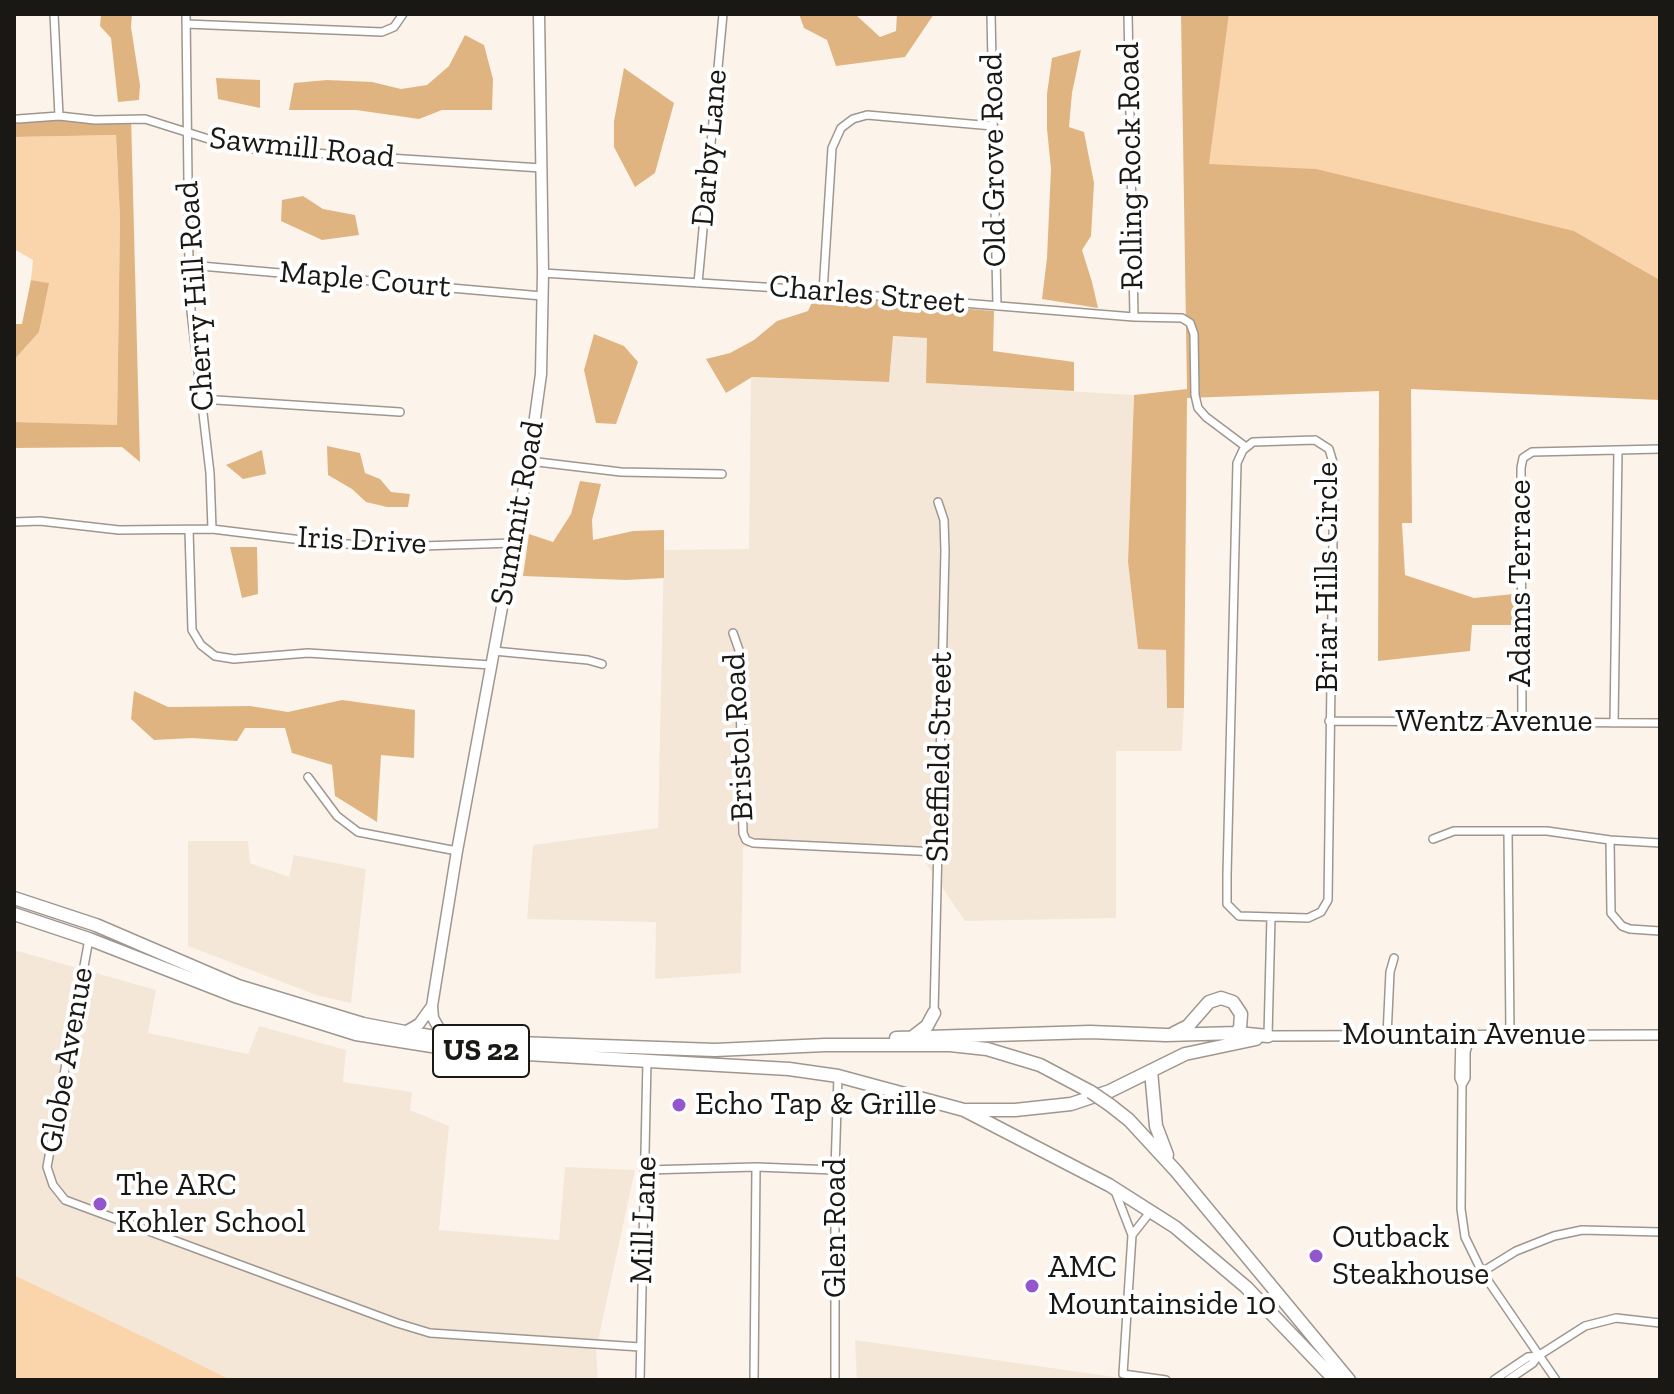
<!DOCTYPE html>
<style>
body{margin:0}
#map{position:relative;width:1674px;height:1394px;overflow:hidden;background:#fcf4eb;font-family:"Zilla Slab",serif}
canvas{display:block}
.frame{position:absolute;inset:0;border:16px solid #1a1814;pointer-events:none}
</style>
<div id="map">
<canvas width="1674" height="1394"></canvas>
<div class="frame"></div>
</div>
<script>
const context = document.querySelector('canvas').getContext('2d');
context.lineJoin = 'round';
function fillPath(path, color) { context.fillStyle = color; context.fill(path, 'evenodd'); }
const toPath = rows => new Path2D(rows.map(r => 'M' + r).join(''));
function strokePath(path, color, width, dash) { context.strokeStyle = color; context.lineWidth = width; context.lineCap = dash ? 'butt' : 'round'; context.setLineDash(dash || []); context.stroke(path); }
function write(font, color, halo, rows, align = 'center') {
  context.font = font + ' "Zilla Slab",serif'; context.lineWidth = 8; context.setLineDash([]); context.textBaseline = 'middle'; context.strokeStyle = halo; context.fillStyle = color; for (const [text, x, y, turn = 0] of rows) {
    context.save(); context.translate(x, y); context.rotate((+turn || 0) * Math.PI / 180); context.textAlign = isNaN(turn) ? turn : align; if (halo) context.strokeText(text, 0, 0); context.fillText(text, 0, 0); context.restore();
  }
}
const built = toPath([
 [893,336,927,338,927,383,1134,395,1128,562,1138,648,1166,650,1167,707,1184,708,1182,751,1116,751,1116,918,965,921,919,853,743,847,741,973,655,979,656,922,527,919,533,845,658,828,664,550,749,549,751,377,889,382],
 [188,841,248,841,250,863,289,877,294,855,366,869,351,1003,319,996,188,946],
 [14,950,156,990,148,1033,248,1054,259,1026,346,1050,343,1082,412,1092,410,1110,449,1126,439,1230,559,1240,565,1167,635,1170,596,1350,598,1380,231,1380,14,1275],
 [855,1340,1136,1380,857,1380]
]);
const green = toPath([
 [1229,14,1660,14,1660,280,1574,231,1208,164],
 [116,135,120,218,117,426,14,422,14,360,39,332,48,283,31,280,33,260,14,249,14,137],
 [14,1275,148,1339,231,1380,14,1380]
]);
const forest = toPath([
 [101,14,132,14,131,27,140,85,139,100,118,102,111,38,100,26],
 [799,14,855,14,880,37,896,31,897,14,934,14,905,57,836,66,827,40,804,28],
 [1181,14,1229,14,1209,164,1316,169,1574,231,1660,280,1660,400,1411,389,1412,523,1402,523,1405,575,1474,598,1524,593,1524,625,1472,625,1470,651,1378,661,1379,391,1187,398,1184,708,1167,708,1166,650,1138,649,1128,562,1134,395,1187,389],
 [465,35,484,45,493,79,492,110,442,110,419,119,356,110,289,110,294,83,327,80,372,82,401,89,427,85,449,66],
 [1081,50,1072,93,1069,127,1084,132,1094,183,1091,236,1082,250,1092,282,1098,308,1042,299,1047,258,1051,169,1047,129,1047,94,1052,58],
 [624,68,674,103,655,173,635,187,614,147,614,121],
 [216,78,260,80,260,108,218,99],
 [131,116,140,462,122,447,14,448,14,422,117,425,120,218,116,135,14,137,14,122],
 [303,196,323,209,355,215,359,235,322,240,281,221,282,200],
 [31,280,49,283,39,332,14,360,14,324,22,324],
 [815,296,994,311,993,351,1074,362,1074,391,926,383,927,338,893,336,889,382,752,377,726,393,706,359,730,353,754,340,777,321,808,311],
 [594,334,624,346,638,362,616,424,596,423,584,370],
 [327,446,360,453,365,473,380,479,391,492,410,494,408,507,387,507,366,502,352,489,328,475],
 [262,450,266,474,243,479,226,465],
 [580,481,601,484,592,520,593,540,633,531,664,530,664,578,626,580,523,576,529,534,553,542,571,514],
 [230,547,257,547,258,594,242,598],
 [134,691,168,707,250,706,288,712,342,700,415,710,414,758,381,755,377,822,335,796,332,765,292,753,285,728,245,728,237,741,192,738,154,740,131,719]
]);
const minor = toPath([
 [54,14,59,116],
 [186,14,189,265,191,311,210,473,212,529],
 [991,14,997,306],
 [1128,14,1134,317],
 [186,24,382,32,394,27,403,14],
 [18,119,59,116,95,120,145,119,237,148,541,168],
 [189,265,542,296],
 [543,273,779,288,1134,317,1182,318,1190,323,1194,334,1195,395,1198,408,1206,417,1246,447],
 [698,283,723,14],
 [823,292,832,148,841,128,853,119,867,115,993,126],
 [201,399,400,412],
 [1315,440,1329,449,1334,466,1328,900,1321,912,1308,918,1239,916,1227,904,1227,875,1237,463,1243,450,1253,442,1315,440],
 [529,461,621,472,722,474],
 [14,522,40,521,119,530,212,529,318,542,391,547,513,543],
 [189,530,192,630,201,645,215,656,234,659,308,653,491,665],
 [733,633,739,650,743,833,746,840,753,843,938,852],
 [494,651,588,660,602,664],
 [1329,721,1660,723],
 [1522,723,1521,468,1523,458,1532,452,1660,449],
 [1614,723,1618,450],
 [308,777,337,816,358,832,457,851],
 [1508,831,1510,1034],
 [1433,839,1454,831,1547,831,1610,840,1660,843],
 [1610,840,1611,913,1622,926,1630,929,1660,931],
 [89,939,47,1167,53,1185,65,1200,397,1323,430,1333,640,1347],
 [934,1013,945,551,944,520,938,502],
 [1460,1035,1459,1078,1462,1085,1461,1209,1465,1237,1482,1272,1556,1380],
 [1268,1036,1271,917],
 [1387,1036,1390,972,1394,958],
 [1462,1085,1466,1078,1466,1052,1471,1035],
 [646,1170,756,1167,835,1170],
 [1115,1191,1132,1235,1123,1374,1166,1380],
 [1132,1235,1151,1211],
 [1482,1272,1516,1251,1554,1236,1582,1230,1660,1232],
 [640,1380,647,1061],
 [754,1380,756,1167],
 [835,1380,835,1170,838,1076],
 [1494,1380,1528,1357,1538,1356],
 [1508,1380,1533,1363,1538,1356,1585,1326,1616,1318,1660,1323]
]);
const tertiary = toPath([
 [1268,1036,1660,1035]
]);
const secondary = toPath([
 [405,1032,419,1024,432,1006],
 [445,1039,433,1018,432,1006,457,851,529,461,541,374,543,273,539,14]
]);
const trunk = toPath([
 [14,898,96,925,238,986,363,1024,405,1032,460,1041,715,1050,825,1045,950,1045,987,1049,1040,1065,1091,1092],
 [14,914,89,939,235,996,356,1034,457,1050,789,1069,838,1076,964,1110,1109,1185,1175,1227,1246,1287,1335,1380],
 [1174,1033,1188,1026,1209,1002,1221,998,1233,1002,1241,1014,1240,1029,1232,1036],
 [914,1036,927,1026,934,1013],
 [896,1038,1090,1032,1166,1035,1237,1033,1268,1036],
 [1151,1071,1156,1126,1167,1155],
 [1110,1105,1129,1120,1176,1171,1349,1380],
 [967,1110,1015,1110,1071,1104,1110,1091,1185,1054,1256,1039]
]);
const trunkBridge = toPath([
 [1091,1092,1110,1105]
]);
const markers = [
 [679,1105,8,"#9456cc"],
 [100,1204,8,"#9456cc"],
 [1316,1256,8,"#9456cc"],
 [1032,1286,8,"#9456cc"]
];
const shields = [
 [481,1051,96]
];
const shieldNames = [
 ["US 22",481,1051]
];
const streetNames = [
 ["Sawmill Road",302,148,6],
 ["Darby Lane",710,148,-85],
 ["Old Grove Road",994,160,-91],
 ["Rolling Rock Road",1131,166,-91],
 ["Maple Court",365,280,5],
 ["Charles Street",867,295,5],
 ["Cherry Hill Road",196,296,-94],
 ["Summit Road",518,513,-80],
 ["Iris Drive",362,541,3],
 ["Briar Hills Circle",1328,577,-90],
 ["Adams Terrace",1521,583,-90],
 ["Wentz Avenue",1494,722],
 ["Bristol Road",739,737,-93],
 ["Sheffield Street",940,757,-89],
 ["Mountain Avenue",1464,1035],
 ["Globe Avenue",67,1060,-80],
 ["Mill Lane",644,1220,-88],
 ["Glen Road",836,1228,-90]
];
const poiNames = [
 ["Echo Tap & Grille",695,1105],
 ["The ARC",116,1186],
 ["Kohler School",116,1223],
 ["Outback",1332,1238],
 ["Steakhouse",1332,1275],
 ["AMC",1048,1268],
 ["Mountainside 10",1048,1305]
];
fillPath(built, '#f4e7d8');
fillPath(green, '#fad5ac');
fillPath(forest, '#e0b480');
strokePath(minor, '#9f978f', 10);
strokePath(tertiary, '#9f978f', 12);
strokePath(secondary, '#9f978f', 13);
strokePath(trunk, '#9f978f', 15);
strokePath(minor, '#fff', 7);
strokePath(tertiary, '#fff', 9);
strokePath(secondary, '#fff', 10);
strokePath(trunk, '#fff', 12);
strokePath(trunkBridge, '#9f978f', 15, []);
strokePath(trunkBridge, '#fff', 12);
for (const [x, y, r, color] of markers) { const dot = new Path2D(); dot.arc(x, y, r, 0, 2 * Math.PI); context.fillStyle = color; context.fill(dot); strokePath(dot, '#fff', 3); }
for (const [x, y, w] of shields) { const box = new Path2D(); box.roundRect(x - w / 2, y - 26, w, 52, 6); context.fillStyle = '#fff'; context.fill(box); strokePath(box, '#1a1814', 2); }
write('bold 30px', '#1a1814', null, shieldNames);
write('32px', '#1a1814', '#fff', streetNames);
write('32px', '#1a1814', '#fff', poiNames, 'left');
</script>
